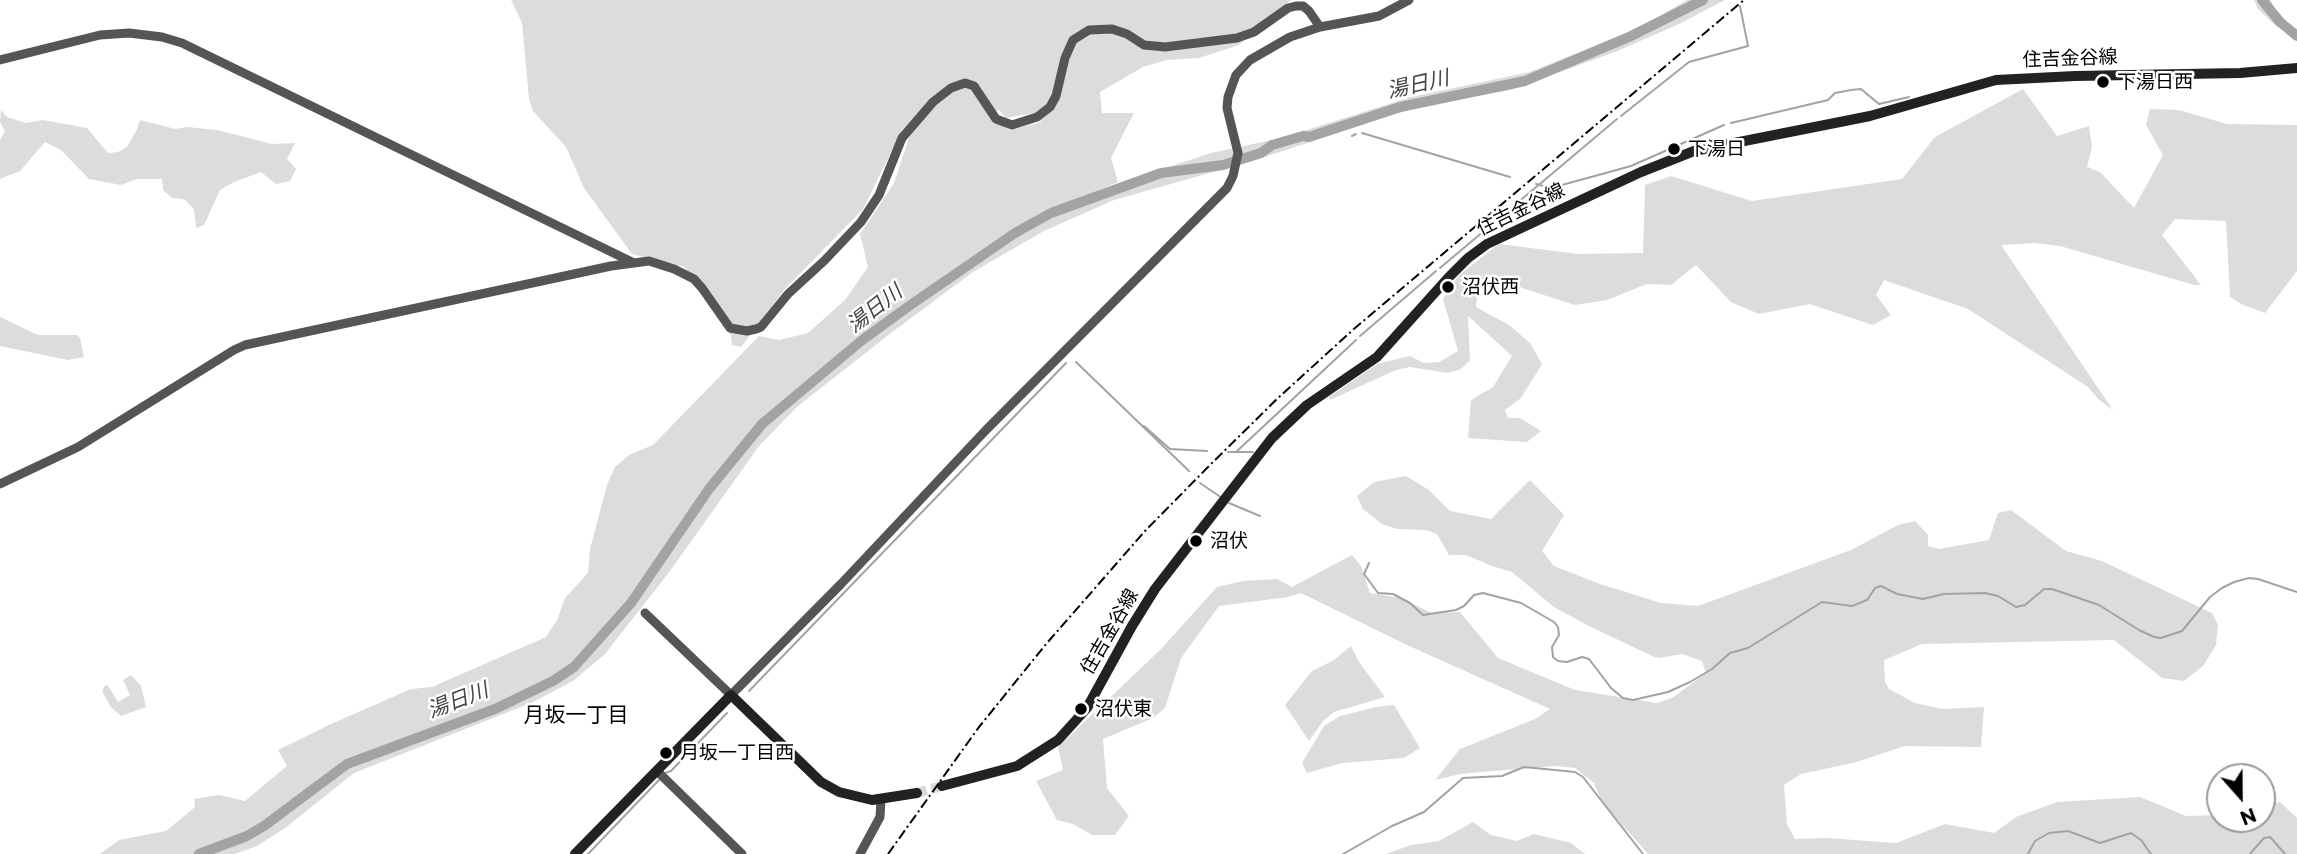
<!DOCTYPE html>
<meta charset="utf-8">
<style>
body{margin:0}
#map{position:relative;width:2297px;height:854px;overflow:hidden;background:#fff;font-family:Montserrat,sans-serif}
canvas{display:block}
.north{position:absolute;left:2206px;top:763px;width:70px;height:70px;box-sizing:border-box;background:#fff;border:2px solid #999;border-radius:50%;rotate:159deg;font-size:19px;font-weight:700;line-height:28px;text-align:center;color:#000}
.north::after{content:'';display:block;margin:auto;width:24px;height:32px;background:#000;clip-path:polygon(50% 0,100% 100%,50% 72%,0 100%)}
</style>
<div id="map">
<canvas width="2297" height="854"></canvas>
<div class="north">N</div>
</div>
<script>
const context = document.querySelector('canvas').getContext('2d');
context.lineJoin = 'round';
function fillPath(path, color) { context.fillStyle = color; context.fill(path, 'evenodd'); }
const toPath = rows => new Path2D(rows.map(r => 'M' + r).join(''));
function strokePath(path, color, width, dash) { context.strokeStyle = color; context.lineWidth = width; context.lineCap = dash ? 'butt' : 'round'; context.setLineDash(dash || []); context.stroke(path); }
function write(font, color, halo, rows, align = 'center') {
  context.font = font + ' Montserrat,"Noto Sans JP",sans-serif'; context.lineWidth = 5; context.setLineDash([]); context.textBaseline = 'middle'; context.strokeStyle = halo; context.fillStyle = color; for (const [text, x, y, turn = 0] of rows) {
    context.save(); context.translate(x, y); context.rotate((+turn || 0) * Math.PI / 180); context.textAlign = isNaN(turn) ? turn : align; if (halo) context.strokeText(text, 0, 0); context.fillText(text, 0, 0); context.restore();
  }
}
const green = toPath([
 [511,0,1291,0,1239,45,1199,58,1166,60,1143,67,1100,92,1102,113,1134,113,1111,158,1118,182,1069,203,1132,179,1211,153,1281,138,1411,97,1530,72,1643,26,1687,0,1725,0,1677,25,1615,52,1511,90,1428,105,1399,113,1249,162,1114,200,1044,231,973,272,891,333,798,406,759,446,670,571,605,654,573,681,531,703,354,773,285,828,257,846,235,854,100,854,119,840,166,831,195,807,194,799,219,795,245,801,287,766,278,750,331,724,411,689,432,687,546,637,557,620,565,598,588,573,590,549,607,485,615,467,629,455,653,445,759,336,779,340,808,333,845,300,868,267,860,234,894,183,909,138,921,111,902,130,863,209,784,290,741,347,732,345,731,336,701,286,684,267,632,254,584,188,566,147,533,111,529,99,522,23],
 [998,109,1006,118,1035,113,1037,110,1041,122,1010,130,994,121],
 [2254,0,2271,0,2277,17,2297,31,2297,39,2276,26,2258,9],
 [2023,89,2057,136,2089,126,2092,147,2087,167,2100,172,2134,208,2163,155,2146,125,2150,109,2179,110,2227,124,2297,125,2297,271,2265,313,2241,304,2230,297,2226,221,2175,219,2162,235,2201,285,2194,285,2060,246,2034,243,2001,245,2113,410,2098,399,2088,387,1968,309,1884,280,1876,295,1891,315,1873,325,1810,304,1759,314,1731,302,1696,265,1671,285,1647,284,1607,300,1575,305,1525,289,1499,278,1478,290,1476,307,1509,325,1530,343,1542,364,1521,398,1505,410,1508,418,1520,418,1541,431,1527,442,1468,438,1471,400,1493,387,1512,356,1468,316,1470,360,1461,369,1448,373,1410,367,1396,370,1330,400,1329,397,1377,364,1410,356,1424,363,1439,362,1458,351,1443,299,1458,276,1499,244,1578,254,1643,253,1645,185,1671,176,1752,201,1902,179,1935,137],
 [1,110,7,117,26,123,43,120,87,128,108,153,118,152,127,147,137,129,140,120,175,129,187,127,217,130,272,144,295,143,287,159,296,169,290,181,276,184,261,172,234,182,220,190,204,225,196,228,194,209,184,199,172,198,163,190,162,179,137,179,121,185,89,179,61,150,45,142,20,171,0,179,0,140,5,131,0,122],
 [0,317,38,335,77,335,80,338,84,357,68,360,0,346],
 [1406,476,1429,490,1450,511,1491,519,1530,480,1564,515,1542,551,1554,566,1600,584,1661,603,1698,606,1851,550,1898,525,1915,521,1928,535,1928,546,1939,549,1989,540,1998,513,2011,510,2066,551,2102,561,2212,613,2218,625,2216,645,2203,666,2184,681,2162,678,2114,640,1922,644,1884,660,1885,682,1889,689,1915,703,1942,709,1984,707,1981,747,1905,746,1857,762,1801,774,1784,785,1787,824,1795,839,1827,838,1896,843,1945,824,1994,833,2016,817,2057,802,2140,797,2186,816,2220,815,2220,819,2262,819,2262,804,2280,802,2297,818,2297,854,1648,854,1602,802,1594,783,1575,768,1555,766,1493,771,1460,774,1435,780,1460,749,1535,719,1550,709,1407,645,1301,593,1288,597,1219,606,1181,658,1165,708,1153,718,1103,739,1107,788,1129,816,1115,835,1092,835,1073,824,1057,820,1036,781,1063,770,1058,747,1161,649,1217,587,1243,581,1277,579,1292,587,1352,555,1361,566,1370,593,1401,598,1432,613,1460,612,1498,658,1575,690,1657,703,1672,698,1706,673,1702,661,1682,654,1659,658,1654,657,1587,625,1554,607,1512,572,1492,566,1466,555,1449,555,1437,534,1426,530,1397,529,1382,524,1363,509,1357,496,1374,482],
 [1351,646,1359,662,1385,697,1334,712,1323,721,1309,741,1285,705,1312,671,1334,660],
 [131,675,141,686,146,707,121,716,111,707,102,691,105,685,108,686,118,702,130,695,123,680],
 [1394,705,1420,748,1404,758,1342,763,1307,773,1302,763,1324,726,1340,716,1376,707],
 [1473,822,1491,835,1517,841,1534,834,1571,843,1585,854,1386,854,1411,845,1439,841]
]);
const stream = toPath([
 [1621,116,1689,62,1748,46,1740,6],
 [1731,123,1828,100,1835,93,1851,90,1861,89,1879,104,1909,97],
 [1362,133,1510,177],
 [1352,136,1356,134],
 [1536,184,1551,188,1631,166,1724,125],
 [1440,268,1617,119],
 [1360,336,1436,271],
 [1076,362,1189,471],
 [1144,426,1170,449,1207,451],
 [1228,452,1236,452,1356,340],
 [1236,452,1253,452],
 [1200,483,1222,498],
 [1229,503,1260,516],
 [1369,563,1364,574,1378,593,1393,594,1410,603,1423,615,1456,610,1464,606,1474,595,1483,593,1521,603,1554,622,1558,627,1559,635,1552,647,1553,657,1558,661,1567,662,1582,657,1589,659,1611,688,1623,698,1633,700,1668,692,1690,682,1712,669,1730,653,1748,648,1822,602,1852,606,1867,600,1875,588,1881,586,1897,594,1923,599,1944,594,1985,593,1998,596,2016,607,2025,605,2044,589,2052,589,2099,605,2139,630,2154,637,2161,638,2182,631,2210,597,2222,588,2234,582,2249,578,2258,579,2297,592],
 [749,691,1066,363],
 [665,773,671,771,727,713],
 [588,854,659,780],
 [1343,854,1392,826,1424,812,1463,778,1502,776,1524,767,1575,772,1583,777,1643,854],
 [2028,854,2035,841,2049,833,2068,831,2100,843,2131,833,2141,840,2151,854],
 [2250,854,2264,838,2270,837,2285,854]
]);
const river = toPath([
 [2262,0,2280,22,2297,36],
 [199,854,247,836,264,826,347,764,495,709,553,681,574,667,631,603,709,489,762,424,861,341,909,306,1015,233,1051,213,1161,173,1223,165,1261,153,1272,145,1303,136,1309,137,1400,107,1525,81,1629,37,1703,0]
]);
const secondaryTunnel = toPath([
 [917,793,942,786]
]);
const tertiary = toPath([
 [0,60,100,35,129,33,162,37,182,43,632,262],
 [0,484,78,447,234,350,245,345,611,266,649,261,674,269,694,279,702,288,730,328,747,331,756,329,761,327,788,294,824,261,861,222,879,195,902,138,933,102,951,88,965,83,974,86,996,119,1012,125,1037,117,1050,107,1056,96,1065,58,1073,40,1089,30,1112,29,1127,34,1144,45,1165,47,1237,38,1254,32,1288,8,1296,6,1303,6,1309,11,1320,27],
 [645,613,731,695,841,584,986,430,1227,188,1233,176,1238,153,1227,108,1228,97,1236,75,1250,60,1290,37,1320,27,1379,16,1409,0],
 [657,771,742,854],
 [860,854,880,817,881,800]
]);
const secondary = toPath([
 [942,786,1017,766,1058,740,1087,708,1132,626,1155,589,1272,438,1307,405,1377,357,1448,278,1468,258,1487,244,1641,172,1694,151,1870,116,1996,80,2075,76,2240,73,2297,68],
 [575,854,731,695,821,782,839,792,872,800,917,793]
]);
const rail = toPath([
 [888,854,979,727,1047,643,1145,531,1210,465,1278,398,1355,328,1744,0]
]);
const markers = [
 [2103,82,7,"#000"],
 [1674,149,7,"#000"],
 [1448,287,7,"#000"],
 [1196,541,7,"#000"],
 [1081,709,7,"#000"],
 [666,753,7,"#000"]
];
const streetNames = [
 ["住吉金谷線",2070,59,-2],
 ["住吉金谷線",1521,210,-26],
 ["住吉金谷線",1110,632,-60]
];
const poiNames = [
 ["下湯日西",2117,82],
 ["下湯日",1688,149],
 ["沼伏西",1462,287],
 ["沼伏",1210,541],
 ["沼伏東",1095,709],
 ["月坂一丁目西",680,753]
];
const waterNames = [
 ["湯日川",1418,85,-13],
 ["湯日川",875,309,-38],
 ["湯日川",458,701,-21]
];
const neighbourhoodNames = [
 ["月坂一丁目",576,716]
];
fillPath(green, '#dcdcdc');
strokePath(stream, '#a3a3a3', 2);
strokePath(river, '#a3a3a3', 10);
strokePath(secondaryTunnel, '#d9d9d9', 10, [10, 5]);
strokePath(tertiary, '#555', 9);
strokePath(secondary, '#222', 10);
strokePath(rail, '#000', 2, [10, 3.5, 2, 3.5]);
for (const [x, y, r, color] of markers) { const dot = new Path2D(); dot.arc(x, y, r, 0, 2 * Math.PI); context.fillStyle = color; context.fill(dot); strokePath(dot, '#fff', 2.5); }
write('19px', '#000', '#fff', streetNames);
write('19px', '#000', '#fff', poiNames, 'left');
write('italic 21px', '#444', '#fff', waterNames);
write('21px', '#000', '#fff', neighbourhoodNames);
</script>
